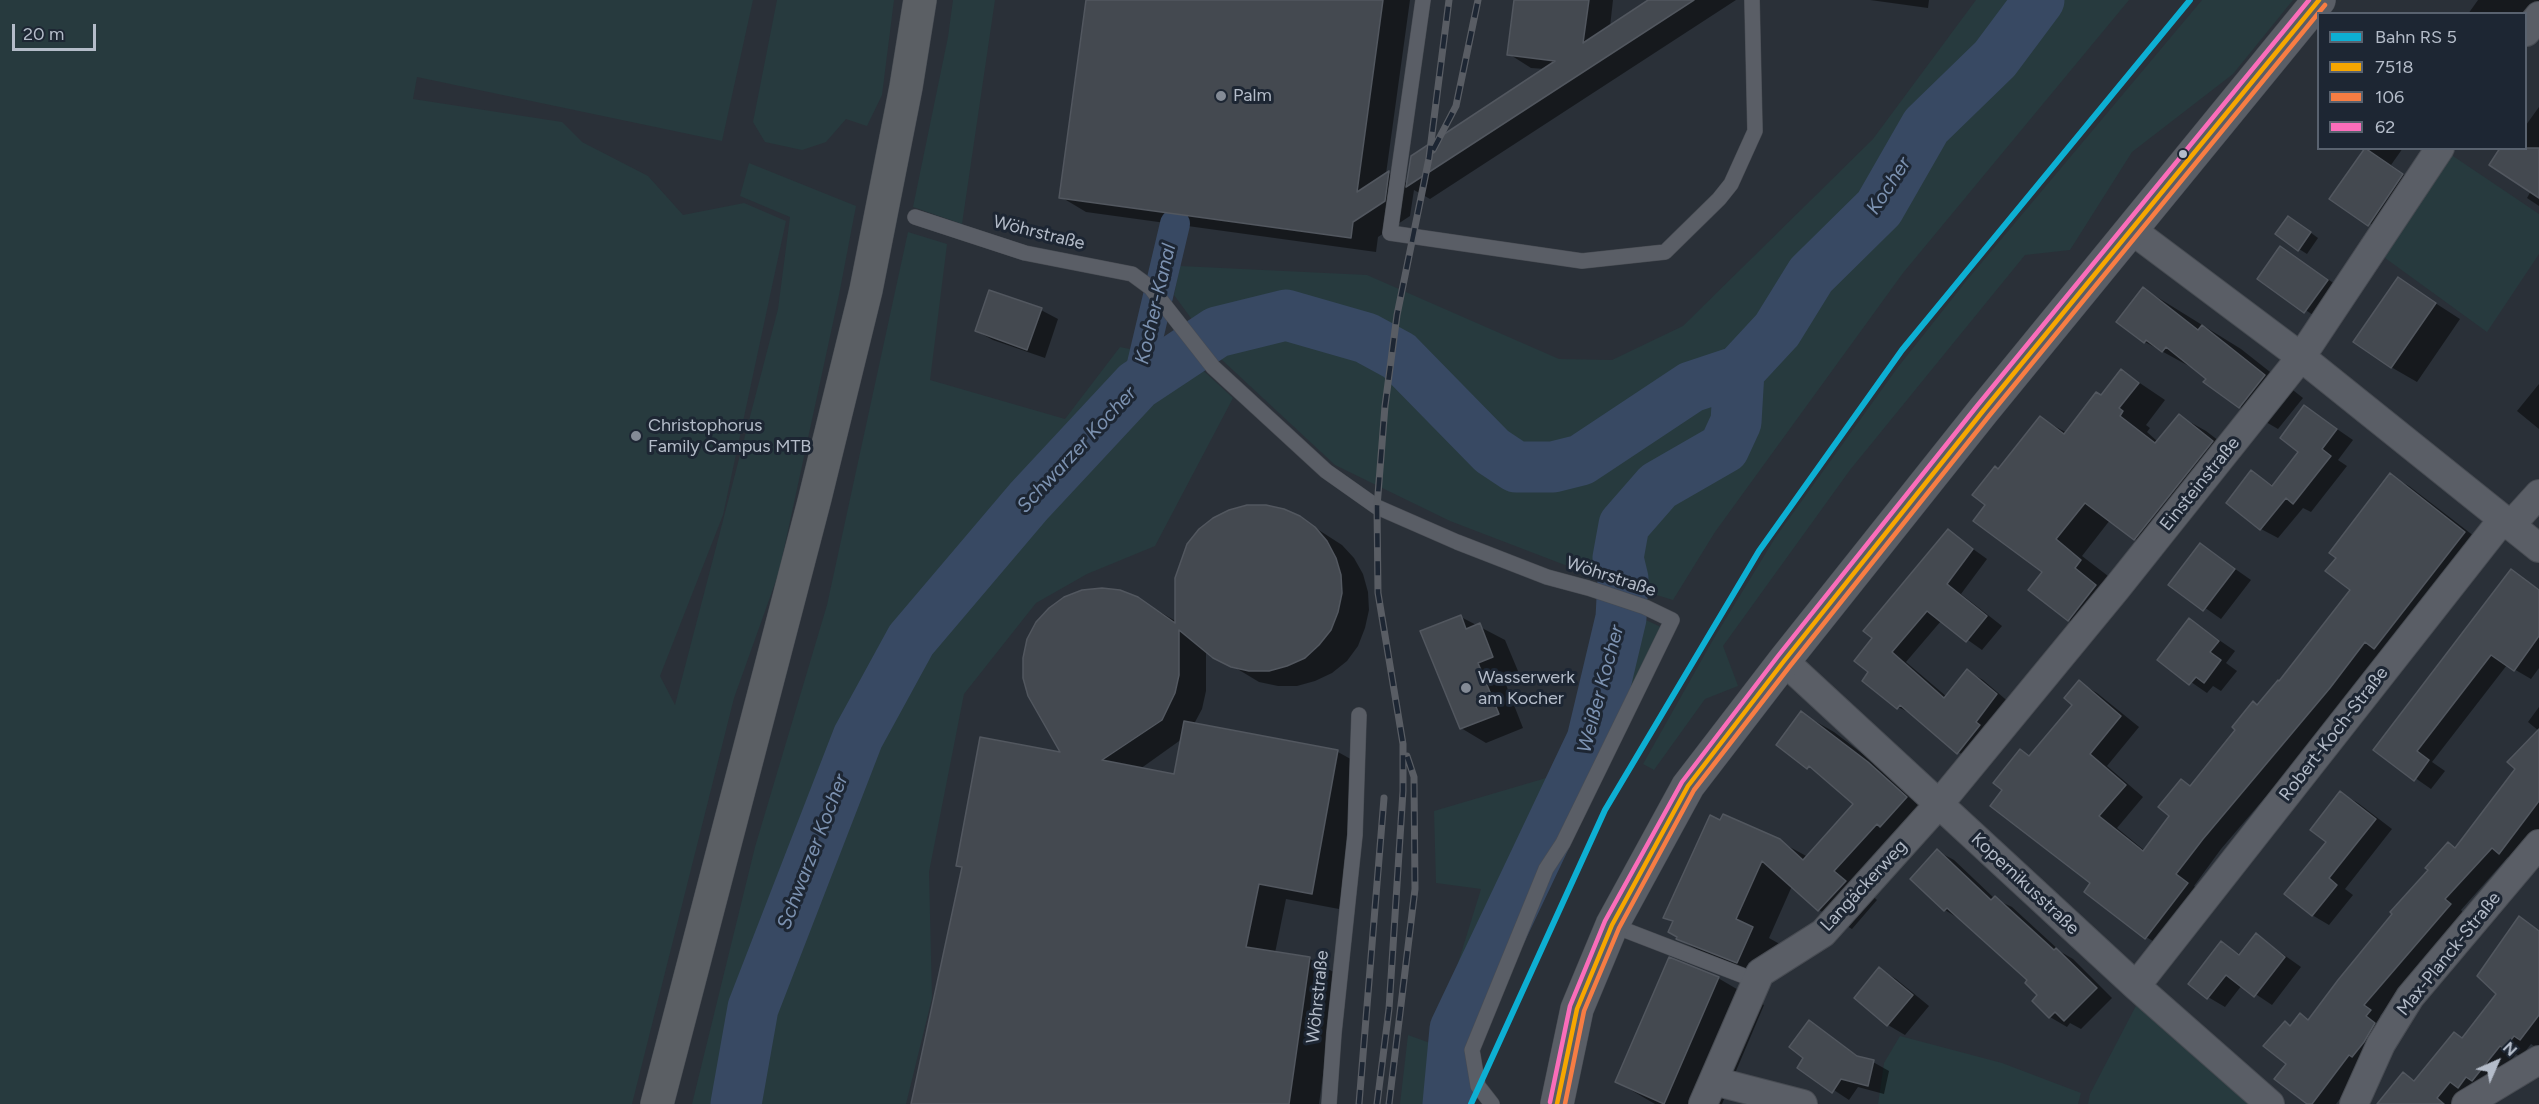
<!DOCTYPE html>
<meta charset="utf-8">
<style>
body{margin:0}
#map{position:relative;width:2539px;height:1104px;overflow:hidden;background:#2a3038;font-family:Figtree,sans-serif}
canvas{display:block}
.legend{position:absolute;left:2317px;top:12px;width:210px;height:138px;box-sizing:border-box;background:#1d2633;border:2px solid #59626f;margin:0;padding:8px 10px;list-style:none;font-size:18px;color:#b4bcc9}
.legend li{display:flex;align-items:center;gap:12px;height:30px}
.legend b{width:30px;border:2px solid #59626f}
.north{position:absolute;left:2467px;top:1032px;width:60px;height:60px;-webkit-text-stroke:4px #1d2633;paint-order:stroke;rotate:45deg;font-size:16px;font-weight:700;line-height:24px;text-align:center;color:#b4bcc9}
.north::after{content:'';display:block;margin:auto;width:21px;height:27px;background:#b4bcc9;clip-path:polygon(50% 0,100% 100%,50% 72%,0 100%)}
.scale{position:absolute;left:12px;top:24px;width:84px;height:27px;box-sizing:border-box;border:3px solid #b4bcc9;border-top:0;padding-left:8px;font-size:18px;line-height:21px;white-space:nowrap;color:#b4bcc9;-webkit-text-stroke:4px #1d2633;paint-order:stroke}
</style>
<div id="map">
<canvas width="2539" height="1104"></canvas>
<ul class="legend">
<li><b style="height:8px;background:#0dafd3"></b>Bahn RS 5</li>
<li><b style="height:8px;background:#f7a600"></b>7518</li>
<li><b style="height:8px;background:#f77d43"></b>106</li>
<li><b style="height:8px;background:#fb6dba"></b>62</li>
</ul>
<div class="north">N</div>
<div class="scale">20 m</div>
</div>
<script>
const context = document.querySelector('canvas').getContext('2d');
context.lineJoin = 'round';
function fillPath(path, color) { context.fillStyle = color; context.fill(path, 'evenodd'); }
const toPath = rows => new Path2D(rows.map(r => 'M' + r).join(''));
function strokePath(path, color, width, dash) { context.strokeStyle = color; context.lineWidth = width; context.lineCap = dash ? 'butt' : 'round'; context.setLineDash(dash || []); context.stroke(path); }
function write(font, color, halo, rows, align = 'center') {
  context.font = font + ' Figtree,sans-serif'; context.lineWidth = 6; context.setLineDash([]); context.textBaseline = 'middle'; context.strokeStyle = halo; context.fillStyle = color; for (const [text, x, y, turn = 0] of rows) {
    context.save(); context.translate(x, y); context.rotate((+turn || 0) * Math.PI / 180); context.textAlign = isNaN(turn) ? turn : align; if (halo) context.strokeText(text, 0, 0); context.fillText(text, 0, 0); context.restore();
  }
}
const green = toPath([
 [0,0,753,0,722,141,417,77,413,99,562,122,582,142,648,176,683,215,744,203,786,221,723,515,660,676,675,705,778,309,790,217,740,196,749,163,856,206,839,295,779,572,734,698,632,1104,0,1104],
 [777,0,894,0,882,95,867,126,846,119,826,142,802,150,765,142,753,122],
 [953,0,995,0,962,224,913,207,948,37],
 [1976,0,2129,0,1903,273,1715,532,1673,600,1591,575,1450,521,1335,465,1221,359,1174,295,1180,266,1367,275,1559,359,1612,360,1683,326,1873,139],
 [2202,0,2293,0,2233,74,2132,152,2070,250,2025,255,1850,470,1723,646,1738,686,1705,699,1654,770,1643,764,1714,638,1775,538,1898,367,1967,280],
 [2450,154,2539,214,2539,254,2487,332,2381,255],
 [908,232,947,244,930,380,1065,419,1120,347,1194,362,1233,398,1155,546,1087,574,1036,603,964,694,929,872,932,998,906,1104,692,1104,755,847,827,605],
 [1633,614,1663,628,1559,842,1550,845,1502,940,1488,988,1468,1038,1471,1090,1466,1104,1400,1104,1408,1035,1433,1044,1481,889,1436,883,1434,811,1570,771],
 [2139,1000,2256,1104,2088,1104,2090,1094],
 [1900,1036,2002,1063,2081,1093,2078,1104,1878,1104,1884,1063]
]);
const shadow = toPath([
 [1088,0,1410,0,1386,174,1389,173,1408,184,1545,69,1531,68,1509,54,1516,0,1613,0,1610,27,1651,0,1736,0,1430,199,1414,190,1410,216,1378,237,1376,252,1086,212,1061,197],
 [1870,0,1929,0,1928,8],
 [2478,0,2539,0,2539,27,2526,14,2468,14],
 [2539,107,2539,206,2527,198,2531,191,2526,148,2526,125],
 [2366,148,2403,148,2391,165,2422,187,2389,236,2331,198],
 [2296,222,2318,238,2307,254,2299,249],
 [2281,248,2344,290,2322,321,2259,279],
 [2398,279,2460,319,2417,382,2391,367],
 [2144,289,2241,349,2303,398,2278,429,2240,407,2205,382,2208,379,2198,371,2145,342,2118,322],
 [1041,310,1058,319,1045,358,993,340,976,331],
 [2122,371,2165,400,2146,425,2150,428,2147,432,2158,442,2179,416,2206,431,2240,457,2162,555,2135,539,2110,520,2082,556,2108,576,2123,602,2096,636,2069,620,2045,572,1987,505,1999,471,2040,418,2067,433,2102,397],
 [2539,384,2539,429,2517,411],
 [2305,407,2353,440,2338,460,2347,466,2311,512,2303,508,2278,538,2261,529,2228,502,2252,472,2274,486,2300,452],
 [2390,475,2409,486,2483,543,2221,849,2194,886,2205,894,2165,948,2146,937,2086,892,2093,883,2030,757,2074,704,2079,682,2097,693,2139,727,2107,766,2143,797,2117,828,2145,851,2171,816,2181,781,2191,787,2280,683,2352,590,2338,557],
 [1300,518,1342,545,1354,558,1363,574,1368,592,1369,610,1365,628,1358,646,1347,661,1332,673,1315,681,1297,686,1278,686,1259,682,1206,650,1206,691,1202,709,1194,724,1338,752,1365,767,1339,909,1286,899,1275,953,1310,959,1337,974,1319,1104,913,1104,963,868,958,865,1063,754,1137,598,1177,622],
 [1182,739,1176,776,1140,769],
 [1948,531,1987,559,1961,594,2002,626,1982,650,1941,621,1906,662,1947,697,1968,671,1983,680,2011,704,1973,761,1958,752,1914,715,1898,707,1864,680],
 [2201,545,2251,580,2221,619,2171,584],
 [2512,571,2539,589,2539,668,2531,679,2507,665,2432,762,2445,771,2431,789,2375,750],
 [1461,617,1505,640,1518,671,1503,677,1523,728,1486,743,1461,728],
 [2190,620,2235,651,2226,663,2237,671,2221,691,2213,686,2207,693,2159,660],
 [2539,707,2539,731,2528,722],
 [1801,713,1834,732,1901,783,1938,816,1866,890,1877,900,1852,929,1819,910,1792,886,1769,938,1785,947,1770,980,1711,957,1678,939,1674,922,1665,917,1779,841,1808,857,1855,804,1823,776,1778,745],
 [2539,732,2539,833,2517,862,2508,857,2461,910,2466,915,2380,1016,2387,1021,2367,1064,2336,1104,2309,1104,2288,1063,2291,1027,2300,1015,2310,1021,2449,844,2456,849,2517,769],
 [2341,793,2358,803,2392,829,2345,889,2353,895,2329,925,2312,915],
 [1937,851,1954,860,1995,899,2012,907,2061,952,2073,959,2112,998,2081,1029,2070,1023,2067,1027,2050,1017,2034,1001,2040,995,2029,980,1961,920,1945,910],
 [2520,918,2539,930,2539,1045,2537,1048,2531,1044,2521,1057,2516,1054,2489,1089,2455,1104,2379,1104,2403,1074,2416,1081,2455,1034,2463,1039,2498,994],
 [2256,935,2301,967,2272,1005,2242,985,2225,1007,2208,997,2221,943,2241,955],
 [1879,969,1896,979,1929,1006,1905,1035,1888,1025,1856,998],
 [1718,978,1764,1005,1722,1104,1655,1104,1617,1082],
 [1810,1022,1862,1059,1873,1062,1889,1071,1884,1094,1858,1087,1849,1100,1799,1067,1805,1057]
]);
const canal = toPath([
 [1137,385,1175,224]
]);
const river = toPath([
 [736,1104,753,1008,858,737,911,640,1029,501,1137,385,1217,332,1286,315,1366,338,1399,356,1492,451,1516,467,1553,467,1581,460,1691,387,1739,371,1777,330,1811,275,1879,208,1926,126,1995,59,2039,0],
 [1448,1104,1455,1029,1592,740,1621,618,1623,579,1618,558,1624,525,1658,486,1724,448,1736,422,1739,371]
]);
const building = toPath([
 [1086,0,1383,0,1357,192,1389,171,1385,201,1353,222,1351,238,1059,198,1086,0],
 [1514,0,1589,0,1583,43,1648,0,1694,0,1406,187,1411,156,1555,61,1507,55,1514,0],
 [2365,148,2403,174,2368,226,2329,199,2365,148],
 [2500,148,2539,148,2539,198,2489,165,2500,148],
 [2288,216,2311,232,2298,251,2275,234,2288,216],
 [2280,246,2328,280,2304,313,2257,279,2280,246],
 [2398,277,2436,303,2391,368,2353,342,2398,277],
 [2143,287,2198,330,2202,325,2265,375,2239,408,2203,382,2206,379,2166,347,2162,352,2146,340,2144,343,2116,322,2143,287],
 [989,290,1042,308,1027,350,975,331,989,290],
 [2121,369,2139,383,2119,408,2123,411,2120,416,2155,443,2179,414,2213,441,2134,540,2085,503,2056,539,2081,560,2075,568,2096,585,2068,621,2028,590,2042,572,1973,521,1985,505,1972,495,1995,466,1998,469,2040,416,2064,434,2096,392,2101,395,2121,369],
 [2304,405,2337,429,2322,449,2331,456,2293,504,2286,498,2260,530,2226,503,2251,470,2272,486,2298,452,2280,438,2304,405],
 [2390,473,2465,532,2374,649,2365,642,2330,688,2203,839,2176,874,2188,883,2145,939,2084,892,2090,883,1990,806,2002,790,1993,783,2020,749,2029,756,2072,705,2064,698,2079,680,2121,716,2090,754,2126,785,2099,816,2143,851,2169,816,2158,807,2181,779,2190,786,2235,730,2232,727,2253,701,2257,705,2278,680,2279,681,2350,590,2325,571,2336,558,2329,553,2390,473],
 [1247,505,1266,505,1284,509,1300,516,1315,527,1327,541,1336,558,1341,575,1342,593,1338,612,1331,630,1319,645,1305,658,1287,666,1269,671,1249,671,1231,667,1213,658,1179,630,1179,675,1175,693,1162,720,1102,760,1174,774,1184,721,1338,750,1312,894,1259,884,1246,947,1310,957,1289,1104,911,1104,962,867,956,866,980,737,1060,752,1028,696,1023,678,1023,658,1027,639,1036,622,1049,608,1064,597,1082,590,1102,588,1120,590,1138,597,1175,623,1175,578,1187,544,1199,529,1213,518,1229,510,1247,505],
 [1948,529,1973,549,1947,584,1987,616,1966,642,1927,611,1892,652,1944,698,1967,669,1997,694,1976,722,1980,725,1957,754,1900,705,1897,709,1862,681,1868,672,1854,661,1872,638,1863,631,1948,529],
 [2200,543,2235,569,2203,611,2168,585,2200,543],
 [2511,569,2539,590,2539,636,2514,671,2491,655,2417,751,2429,760,2414,781,2373,750,2511,569],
 [1461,615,1466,629,1480,623,1493,657,1478,663,1499,714,1460,729,1420,631,1461,615],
 [2189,618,2219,641,2210,652,2221,660,2204,683,2196,677,2189,685,2157,660,2189,618],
 [1801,711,1868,762,1907,797,1880,827,1877,824,1834,871,1846,881,1818,911,1762,861,1736,919,1753,927,1737,963,1676,939,1677,937,1668,932,1673,921,1663,918,1710,815,1720,820,1723,814,1780,839,1803,860,1853,804,1809,766,1807,769,1776,745,1801,711],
 [2539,729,2539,801,2499,854,2492,848,2445,899,2451,904,2364,1005,2371,1010,2366,1016,2375,1023,2364,1042,2352,1057,2349,1055,2312,1104,2307,1104,2274,1079,2286,1064,2263,1046,2285,1021,2290,1026,2300,1013,2308,1020,2338,980,2392,914,2390,912,2428,870,2425,868,2448,842,2455,848,2515,769,2507,762,2539,729],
 [2340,791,2376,819,2329,878,2337,885,2312,916,2284,894,2326,842,2310,830,2340,791],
 [1937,849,1991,900,1995,896,2054,950,2056,948,2097,988,2064,1021,2055,1012,2049,1018,2032,1001,2037,995,2025,983,2027,980,1947,908,1944,911,1910,879,1937,849],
 [2519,916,2539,931,2539,1015,2520,1040,2514,1036,2504,1049,2500,1046,2472,1081,2466,1077,2458,1088,2450,1082,2437,1098,2444,1104,2377,1104,2403,1072,2414,1081,2454,1032,2462,1038,2496,994,2477,976,2519,916],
 [2256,933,2285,957,2254,997,2226,975,2207,999,2188,984,2221,941,2239,955,2256,933],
 [1669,957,1719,977,1664,1104,1615,1082,1669,957],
 [1879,967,1913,995,1887,1026,1854,998,1879,967],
 [1809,1020,1857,1056,1874,1060,1868,1086,1841,1079,1832,1093,1797,1068,1803,1058,1789,1047,1809,1020]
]);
const service = toPath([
 [1423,0,1390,233,1582,261,1665,252,1719,199,1731,184,1755,131,1752,0],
 [915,217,1025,253,1132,274,1151,288,1213,367,1326,471,1377,507,1457,542,1547,577,1588,588,1645,607,1672,620,1563,843,1546,869,1472,1050,1478,1086,1492,1104],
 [1612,925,1757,981],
 [1329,1104,1334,1033,1355,835,1359,715]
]);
const minor = toPath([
 [2526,32,2539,16],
 [2133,231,2301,357,2539,548],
 [1784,661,2136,986,2270,1104],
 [2136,986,2499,524,2510,526,2539,494],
 [1714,1081,1803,1104],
 [1703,1104,1760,973,1823,933,1939,804,2116,589,2301,357,2440,148],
 [2354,1104,2381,1044,2410,997,2539,844],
 [2466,1104,2539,1060]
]);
const tertiary = toPath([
 [1557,1104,1577,1009,1612,925,1688,786,1784,661,1983,411,2319,0]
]);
const trunk = toPath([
 [657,1104,815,498,866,290,906,87,920,0]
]);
const rail = toPath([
 [1433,150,1456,106,1478,0],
 [1359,1104,1384,798],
 [1377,1104,1389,1009,1403,791,1403,744,1378,593,1377,507,1385,406,1397,315,1429,158,1449,0],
 [1389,1104,1415,889,1414,777,1407,756]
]);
const bus1 = toPath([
 [1557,1104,1577,1009,1612,925,1688,786,1784,661,1983,411,2319,0]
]);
const bus2 = toPath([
 [1565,1104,1584,1011,1619,928,1694,790,1790,666,1989,416,2325,5]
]);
const bus3 = toPath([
 [1550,1102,1570,1006,1605,921,1682,782,1778,656,1977,406,2309,0]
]);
const rail1 = toPath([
 [1471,1104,1605,810,1759,551,1902,350,2190,0]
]);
const markers = [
 [1221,96,6,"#848b96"],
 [2183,154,5,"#b4bcc9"],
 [636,436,6,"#848b96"],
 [1466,688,6,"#848b96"]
];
const poiNames = [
 ["Palm",1233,96],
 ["Christophorus",648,426],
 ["Family Campus MTB",648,447],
 ["Wasserwerk",1478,678],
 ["am Kocher",1478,699]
];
const streetNames = [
 ["Wöhrstraße",1039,233,14],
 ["Einsteinstraße",2200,484,-51],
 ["Wöhrstraße",1611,577,18],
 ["Robert-Koch-Straße",2334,734,-52],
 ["Kopernikusstraße",2025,884,43],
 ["Langäckerweg",1864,886,-47],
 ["Max-Planck-Straße",2449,954,-51],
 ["Wöhrstraße",1318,997,-84]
];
const waterNames = [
 ["Kocher",1889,186,-57],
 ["Kocher-Kanal",1156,304,-77],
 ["Schwarzer Kocher",1077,450,-47],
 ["Weißer Kocher",1601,689,-75],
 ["Schwarzer Kocher",813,852,-69]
];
fillPath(green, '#273a3e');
fillPath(shadow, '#0007');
strokePath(canal, '#384963', 30);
strokePath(river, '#384963', 51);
fillPath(building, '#444950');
strokePath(building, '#52575f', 1.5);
strokePath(service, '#484c53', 16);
strokePath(minor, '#484c53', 30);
strokePath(tertiary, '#484c53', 34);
strokePath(trunk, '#474c53', 34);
strokePath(service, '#5a5e66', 15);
strokePath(minor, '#5a5e66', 28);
strokePath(tertiary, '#5a5e66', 33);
strokePath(trunk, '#5b5f64', 33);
strokePath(rail, '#595d64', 7);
strokePath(rail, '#1d2633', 4.5, [14]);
strokePath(bus1, '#f7a600', 4.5);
strokePath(bus2, '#f77d43', 4.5);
strokePath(bus3, '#fb6dba', 4.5);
strokePath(rail1, '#0dafd3', 6);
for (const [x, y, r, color] of markers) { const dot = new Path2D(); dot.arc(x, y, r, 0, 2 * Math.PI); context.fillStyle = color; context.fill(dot); strokePath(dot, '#1d2633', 2); }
write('18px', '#b4bcc9', '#1d2633', poiNames, 'left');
write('18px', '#b4bcc9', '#1d2633', streetNames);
write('italic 20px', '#7c92b1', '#1d2633', waterNames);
</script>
